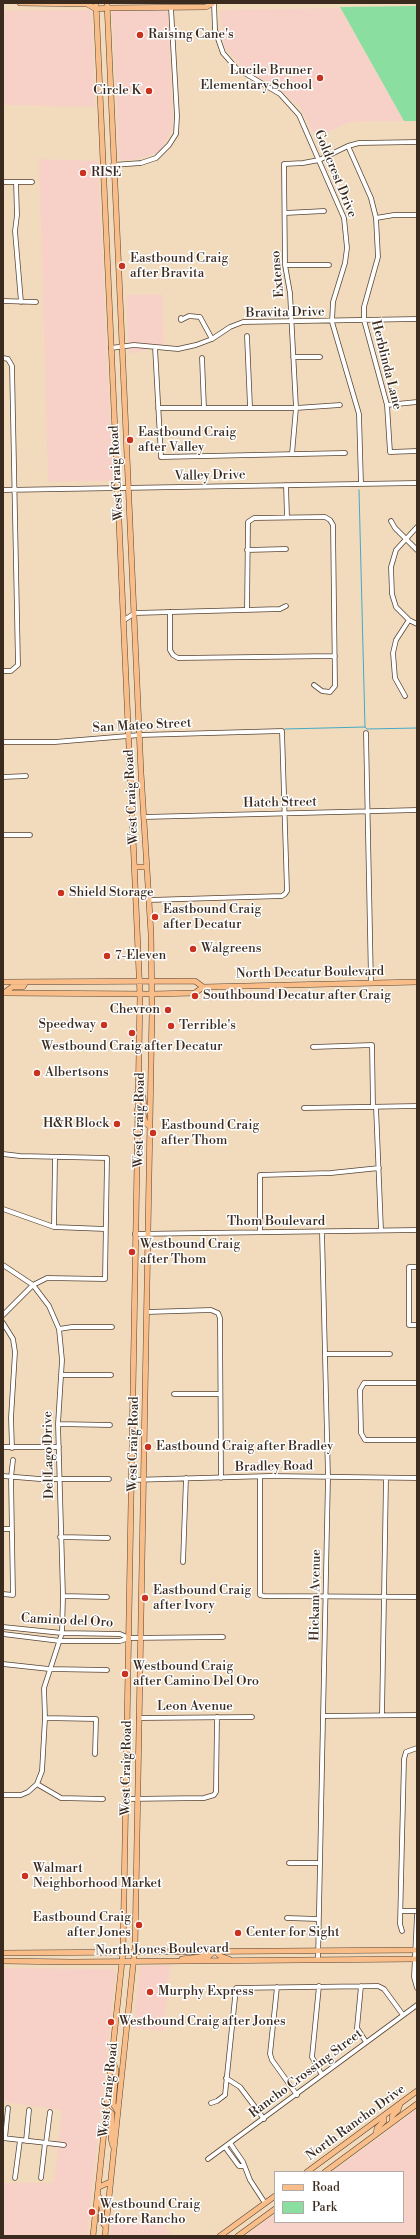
<!DOCTYPE html>
<html>
<head>
<meta charset="utf-8">
<style>
  body { margin:0 }
  #map { position:relative; width:420px; height:2239px; overflow:hidden; background:#f2dbbd; font-family:"Libre Bodoni",serif }
  canvas { display:block }
  .frame { position:absolute; inset:0; border:4px solid #3b2a1e; pointer-events:none }
  .legend { position:absolute; left:274px; top:2171px; width:130px; height:52px; box-sizing:border-box; background:#fff; border:1px solid #b1aaa5; margin:0; padding:5px 7px; list-style:none; font-size:12px; color:#3b2a1e }
  .legend li { display:flex; align-items:center; gap:8px; height:20px }
  .legend b { width:20px; border:1px solid #b1aaa5 }
</style>
</head>
<body>
<div id="map">
<canvas width="420" height="2239"></canvas>
<div class="frame"></div>
<ul class="legend">
<li><b style="height:5px;background:#f8bd88"></b>Road</li>
<li><b style="height:11px;background:#8ade9f"></b>Park</li>
</ul>
</div>
<script>
const g = document.querySelector('canvas').getContext('2d');
g.lineJoin = 'round';
function paint(path, color) {
  g.fillStyle = color;
  g.fill(path, 'evenodd');
}
function poly(rows) {
  const path = new Path2D();
  for (const r of rows) {
    path.moveTo(r[0], r[1]);
    for (let i = 2; i < r.length; i += 2) path.lineTo(r[i], r[i + 1]);
  }
  return path;
}
function strokePath(path, color, width, dash) {
  g.strokeStyle = color;
  g.lineWidth = width;
  g.lineCap = dash ? 'butt' : 'round';
  g.setLineDash(dash || []);
  g.stroke(path);
}
function drawText(font, color, halo, rows, align = 'center') {
  g.font = font + ' "Libre Bodoni",serif';
  g.lineWidth = 3;
  g.setLineDash([]);
  g.textBaseline = 'middle';
  g.strokeStyle = halo;
  g.fillStyle = color;
  for (const [text, x, y, turn = 0] of rows) {
    g.save();
    g.translate(x, y);
    g.rotate((+turn || 0) * Math.PI / 180);
    g.textAlign = isNaN(turn) ? turn : align;
    if (halo) g.strokeText(text, 0, 0);
    g.fillText(text, 0, 0);
    g.restore();
  }
}
const built = poly([
  [340,8,404,121,350,122,316,137,299,106,278,88,243,68,224,46,220,10],
  [92,10,95,107,3,105,3,11],
  [112,11,168,11,173,127,164,145,158,152,146,157,134,160,119,160],
  [39,159,98,161,113,481,48,482],
  [162,294,164,346,129,354,126,295],
  [170,1965,164,2031,133,2028,140,1966],
  [3,1968,113,1969,116,1972,87,2236,3,2236,3,2183,54,2183,62,2110,3,2102],
  [417,2109,417,2229,408,2236,246,2236,275,2214,275,2222,403,2222,403,2172,332,2172],
  [112,2220,162,2222,172,2236,110,2236]
]);
const green = poly([
  [417,6,417,121,404,121,340,7]
]);
const stream = poly([
  [359,490,365,727],
  [285,729,365,727,367,729,417,728]
]);
const minor = poly([
  [214,3,215,30,223,53,236,68,280,94,299,115,344,218,347,248,345,263,333,302,332,322,359,414,361,484],
  [348,146,371,198,376,218,378,257,364,307,364,320,387,405,390,452,417,451],
  [113,165,141,163,156,158,169,145,176,134,177,116,171,8],
  [3,182,32,182],
  [16,182,17,215,15,231,21,302],
  [285,213,324,211],
  [376,218,394,215,417,215],
  [285,265,329,265],
  [3,301,36,302],
  [181,318,181,320,189,316,200,317,212,339],
  [247,336,250,407],
  [155,347,161,457,345,453],
  [111,348,134,345,178,349,196,345,212,339,230,327,243,322,417,319],
  [293,357,320,357],
  [3,358,8,359,12,366,18,665,11,671,3,671],
  [202,358,204,408],
  [387,405,417,402],
  [158,408,296,408,340,405],
  [292,454,296,408,290,293,285,265,284,164,303,163,319,160,348,146,359,143,417,142],
  [286,485,287,517],
  [3,490,417,483],
  [391,521,395,528,417,550],
  [417,527,396,550,391,567,392,594,396,607,409,620,417,624],
  [247,550,286,549],
  [247,610,248,522,254,518,325,517,330,520,333,525,335,686,330,692,322,691,314,685],
  [170,612,170,650,173,655,178,658,335,656],
  [124,620,135,613,280,609,286,606],
  [405,696,395,678,393,653,396,640,409,620],
  [366,733,371,983],
  [3,742,55,742,140,735,282,731,287,891,285,894,282,896,149,900],
  [3,777,26,776],
  [144,817,417,810],
  [3,835,30,835],
  [313,1047,372,1045,373,1107],
  [376,1107,381,1230],
  [304,1108,417,1106],
  [3,1154,20,1156,107,1158,105,1279,47,1278,33,1285,3,1315],
  [3,1209,54,1227,105,1229],
  [54,1227,55,1158],
  [260,1232,260,1175,331,1173,379,1168],
  [135,1234,417,1230],
  [3,1265,33,1285,49,1306,59,1329,62,1360,58,1424,63,1596,62,1633,44,1688,45,1718,42,1771,37,1784,28,1792,21,1795,3,1795],
  [417,1267,409,1267,409,1325,417,1325],
  [147,1312,211,1310,218,1313,220,1318,221,1478],
  [3,1323,13,1339,15,1352,11,1418,12,1448],
  [59,1329,72,1327,112,1327],
  [326,1354,390,1354],
  [61,1375,111,1375],
  [417,1383,364,1383,360,1390,361,1433,365,1440,417,1440],
  [174,1394,220,1394],
  [58,1424,110,1425],
  [3,1447,59,1447],
  [3,1476,40,1479,109,1479],
  [260,1477,260,1595,264,1596,417,1597],
  [131,1480,270,1476,417,1478],
  [3,1529,11,1529],
  [60,1537,108,1538],
  [183,1562,186,1478],
  [3,1594,13,1595,11,1477,13,1460],
  [63,1596,107,1597],
  [3,1627,62,1633,120,1634,129,1638,223,1637],
  [3,1634,60,1641,120,1641,129,1638],
  [3,1664,49,1669,107,1670],
  [382,1715,386,1478],
  [325,1716,417,1715],
  [45,1718,96,1719,95,1754],
  [139,1718,252,1717],
  [37,1784,61,1798,103,1799],
  [126,1799,204,1798,214,1795,216,1792,217,1717],
  [289,1863,320,1863],
  [401,1911,417,1911],
  [417,1915,414,1977,417,1988],
  [287,1918,318,1919],
  [402,1931,400,1924,404,1759,406,1752,417,1748],
  [318,1959,328,1477,322,1232],
  [319,1986,312,2057,322,2075],
  [361,1986,357,2028,366,2042],
  [277,1987,270,2054,272,2060,297,2095],
  [226,2078,240,2087,264,2119],
  [211,2103,217,2101,225,2095,236,1988,378,1986,384,1989,403,2015],
  [3,2138,64,2145],
  [5,2138,8,2108],
  [26,2141,29,2110],
  [46,2143,50,2112],
  [230,2143,243,2162,250,2180,265,2203],
  [225,2147,239,2166,243,2166],
  [208,2159,417,2005],
  [15,2178,20,2140],
  [41,2178,45,2143]
]);
const major = poly([
  [20,3,89,4],
  [87,4,96,9,107,8,206,7,213,3],
  [135,867,147,867],
  [3,982,195,981,203,987,417,982],
  [3,993,152,994,195,993,203,987],
  [4,993,12,987,23,987,26,982],
  [137,1094,143,1097,144,1106,150,1112],
  [137,1110,143,1113,145,1122,150,1127],
  [215,1951,220,1956,229,1959],
  [3,1953,417,1950],
  [182,1959,209,1956,215,1951],
  [3,1961,72,1962,417,1959],
  [113,2062,116,2070,113,2104,118,2112],
  [107,2109,112,2114,111,2139,113,2146],
  [392,2122,392,2116,398,2110,400,2104],
  [376,2134,377,2128,384,2121,384,2116],
  [307,2172,417,2091],
  [325,2172,417,2104],
  [99,2187,110,2182],
  [99,2197,102,2208,101,2221,106,2227],
  [93,2236,123,1952,140,995,96,3],
  [105,2236,135,1947,152,1011,151,934,141,773,107,3],
  [220,2236,275,2196],
  [238,2236,275,2209]
]);
const markers = [
  [140,35,4,"#c8321e"],
  [320,78,4,"#c8321e"],
  [149,91,4,"#c8321e"],
  [83,173,4,"#c8321e"],
  [122,266,4,"#c8321e"],
  [130,440,4,"#c8321e"],
  [61,893,4,"#c8321e"],
  [155,917,4,"#c8321e"],
  [193,949,4,"#c8321e"],
  [107,956,4,"#c8321e"],
  [195,996,4,"#c8321e"],
  [168,1010,4,"#c8321e"],
  [104,1025,4,"#c8321e"],
  [171,1026,4,"#c8321e"],
  [132,1033,4,"#c8321e"],
  [37,1073,4,"#c8321e"],
  [117,1124,4,"#c8321e"],
  [153,1133,4,"#c8321e"],
  [132,1252,4,"#c8321e"],
  [148,1447,4,"#c8321e"],
  [145,1598,4,"#c8321e"],
  [125,1674,4,"#c8321e"],
  [25,1876,4,"#c8321e"],
  [139,1925,4,"#c8321e"],
  [238,1933,4,"#c8321e"],
  [150,1992,4,"#c8321e"],
  [111,2022,4,"#c8321e"],
  [92,2212,4,"#c8321e"]
];
const poiNames = [
  ["Raising Cane's",148,35],
  ["Lucile Bruner",312,71,"right"],
  ["Elementary School",312,86,"right"],
  ["Circle K",141,91,"right"],
  ["RISE",91,173],
  ["Eastbound Craig",130,259],
  ["after Bravita",130,274],
  ["Eastbound Craig",138,433],
  ["after Valley",138,448],
  ["Shield Storage",69,893],
  ["Eastbound Craig",163,910],
  ["after Decatur",163,925],
  ["Walgreens",201,949],
  ["7-Eleven",115,956],
  ["Southbound Decatur after Craig",203,996],
  ["Chevron",160,1010,"right"],
  ["Speedway",96,1025,"right"],
  ["Terrible's",179,1026],
  ["Westbound Craig after Decatur",132,1047,"center"],
  ["Albertsons",45,1073],
  ["H&R Block",109,1124,"right"],
  ["Eastbound Craig",161,1126],
  ["after Thom",161,1141],
  ["Westbound Craig",140,1245],
  ["after Thom",140,1260],
  ["Eastbound Craig after Bradley",156,1447],
  ["Eastbound Craig",153,1591],
  ["after Ivory",153,1606],
  ["Westbound Craig",133,1667],
  ["after Camino Del Oro",133,1682],
  ["Walmart",33,1869],
  ["Neighborhood Market",33,1884],
  ["Eastbound Craig",131,1918,"right"],
  ["after Jones",131,1933,"right"],
  ["Center for Sight",246,1933],
  ["Murphy Express",158,1992],
  ["Westbound Craig after Jones",119,2022],
  ["Westbound Craig",100,2205],
  ["before Rancho",100,2220]
];
const streetNames = [
  ["Goldcrest Drive",335,174,68],
  ["Extenso",278,274,-95],
  ["Bravita Drive",285,313,-1],
  ["Herblinda Lane",386,365,76],
  ["West Craig Road",117,473,-93],
  ["Valley Drive",210,476,-1],
  ["San Mateo Street",142,726,-3],
  ["West Craig Road",132,797,-93],
  ["Hatch Street",280,803,-1],
  ["North Decatur Boulevard",310,973,-1],
  ["West Craig Road",140,1120,-89],
  ["Thom Boulevard",276,1222],
  ["West Craig Road",134,1444,-89],
  ["Del Lago Drive",49,1455,-91],
  ["Bradley Road",274,1467,-1],
  ["Hickam Avenue",316,1595,-89],
  ["Camino del Oro",67,1621,3],
  ["Leon Avenue",195,1707],
  ["West Craig Road",127,1768,-89],
  ["North Jones Boulevard",162,1950,-1],
  ["Rancho Crossing Street",306,2074,-37],
  ["West Craig Road",109,2090,-84],
  ["North Rancho Drive",356,2123,-36]
];
paint(built, '#f7d1c7');
paint(green, '#8ade9f');
strokePath(stream, '#44a9c4', 1);
strokePath(minor, '#564536', 5.5);
strokePath(major, '#564536', 6);
strokePath(minor, '#fff', 4);
strokePath(major, '#f8bd88', 5);
for (const [x, y, r, color] of markers) {
  const dot = new Path2D();
  dot.arc(x, y, r, 0, 2 * Math.PI);
  g.fillStyle = color;
  g.fill(dot);
  strokePath(dot, '#fff', 1.5);
}
drawText('13px', '#3b2a1e', '#fff', poiNames, 'left');
drawText('13px', '#3b2a1e', '#fff', streetNames);
</script>
</body>
</html>
